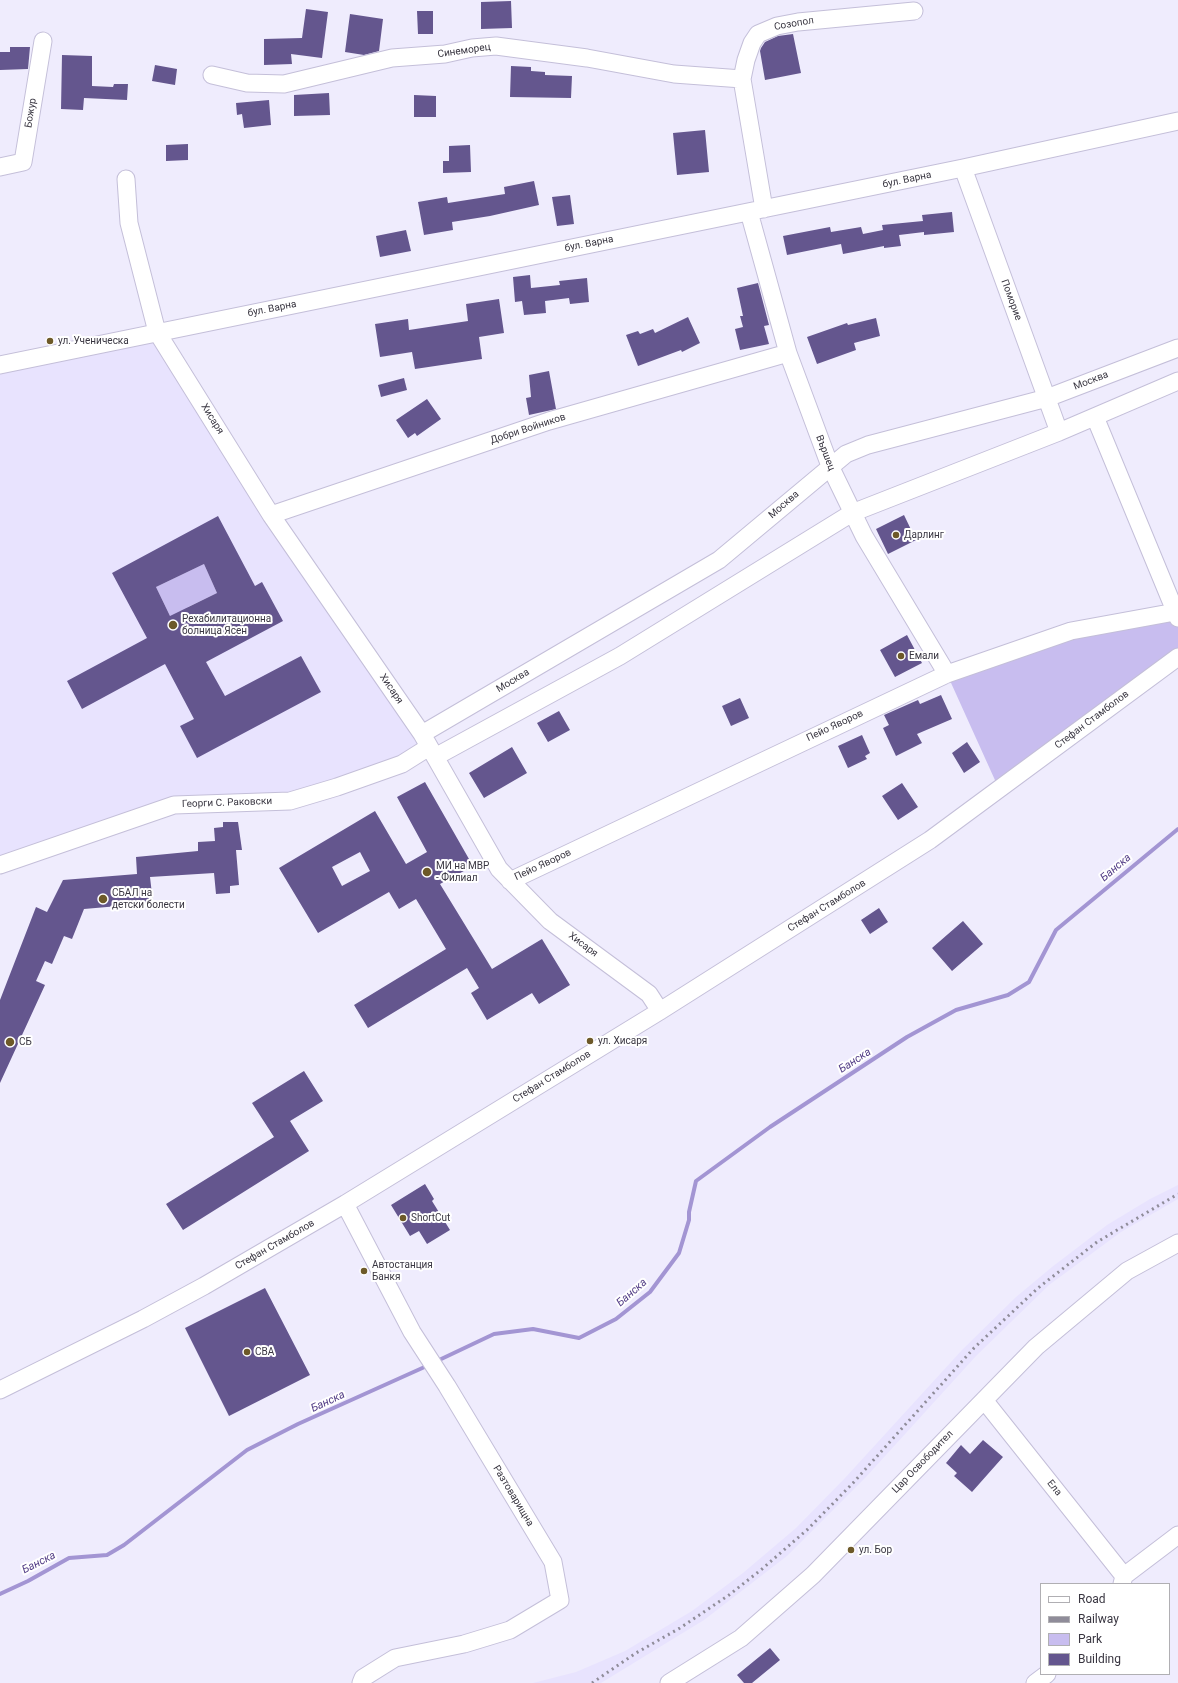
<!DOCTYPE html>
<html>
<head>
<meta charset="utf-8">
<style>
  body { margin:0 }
  #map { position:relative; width:1178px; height:1683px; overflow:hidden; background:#efecfd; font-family:Roboto,sans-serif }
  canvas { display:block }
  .legend { position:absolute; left:1040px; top:1583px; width:130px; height:92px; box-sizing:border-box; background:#fff; border:1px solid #b0afb3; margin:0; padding:5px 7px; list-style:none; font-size:12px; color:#393641 }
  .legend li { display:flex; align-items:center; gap:8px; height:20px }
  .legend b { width:20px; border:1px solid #b0afb3 }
</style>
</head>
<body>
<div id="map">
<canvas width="1178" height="1683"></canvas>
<ul class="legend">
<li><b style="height:5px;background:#fff"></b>Road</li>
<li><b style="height:5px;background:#8f8c99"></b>Railway</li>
<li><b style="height:11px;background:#c8bdef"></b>Park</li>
<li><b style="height:11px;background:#64568e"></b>Building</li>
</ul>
</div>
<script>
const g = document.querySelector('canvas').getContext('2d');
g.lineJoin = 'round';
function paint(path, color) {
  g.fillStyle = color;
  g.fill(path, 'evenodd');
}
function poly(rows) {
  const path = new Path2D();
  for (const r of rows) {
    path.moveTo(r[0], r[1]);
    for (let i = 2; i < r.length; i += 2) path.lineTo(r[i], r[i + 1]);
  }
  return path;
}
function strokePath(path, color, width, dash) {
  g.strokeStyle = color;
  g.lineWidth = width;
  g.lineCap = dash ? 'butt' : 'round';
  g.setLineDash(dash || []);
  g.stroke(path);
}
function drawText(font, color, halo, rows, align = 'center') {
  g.font = font + ' Roboto,sans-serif';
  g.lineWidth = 4;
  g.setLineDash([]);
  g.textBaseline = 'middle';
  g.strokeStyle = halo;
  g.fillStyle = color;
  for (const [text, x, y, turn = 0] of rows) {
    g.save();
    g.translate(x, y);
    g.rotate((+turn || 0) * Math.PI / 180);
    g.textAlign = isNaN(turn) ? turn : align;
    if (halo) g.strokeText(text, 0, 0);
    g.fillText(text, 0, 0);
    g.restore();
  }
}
const built = poly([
  [157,332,429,747,290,801,174,805,0,865,0,365],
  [1178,1185,1178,1199,1121,1232,1049,1285,976,1356,866,1477,787,1556,704,1620,601,1683,533,1683,576,1672,625,1651,692,1611,743,1573,796,1528,845,1478,962,1350,1016,1297,1052,1267,1107,1225,1150,1199]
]);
const green = poly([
  [204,564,217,593,188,607,175,626,156,587],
  [1178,618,1178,657,999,789,947,674,1071,631]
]);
const stream = poly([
  [437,1361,494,1334,533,1329,579,1338,616,1319,650,1292,679,1253,689,1220,689,1212,696,1181,770,1127,907,1037,956,1010,1008,995,1029,982,1056,930,1178,829],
  [0,1594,28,1581,69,1558,107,1555,124,1545,247,1450,298,1424,429,1365]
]);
const building = poly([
  [511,1,512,28,481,29,481,2],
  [306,9,328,12,322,58,291,54,292,64,264,65,264,39,302,38],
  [417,11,433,11,433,34,418,34],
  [350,14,383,19,379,51,364,55,345,52],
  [793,34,801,73,765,80,760,51,761,48,765,42,778,36],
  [10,47,30,47,28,69,0,70,0,52,10,52],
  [62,55,92,56,92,86,113,87,114,84,128,84,127,100,84,98,83,110,61,109],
  [155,65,177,69,175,85,152,81],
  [511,66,531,67,531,71,545,72,545,75,572,76,571,98,510,97],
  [329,93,330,115,294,116,294,95],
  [414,95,436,96,436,117,414,117],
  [269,100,271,125,244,128,242,114,237,115,236,103],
  [705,130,709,172,677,175,673,133],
  [188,144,188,160,166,161,166,145],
  [470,145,471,172,443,173,443,161,449,161,449,146],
  [534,181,539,205,490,216,452,222,453,230,424,235,418,202,447,197,448,203,505,194,504,187],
  [570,195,574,224,557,226,552,197],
  [952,212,954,232,924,235,924,232,899,235,901,246,884,248,884,246,843,254,841,244,787,255,783,236,830,227,831,232,861,227,863,234,883,230,882,225,923,221,922,215],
  [406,230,411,251,380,257,376,236],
  [530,275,531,288,560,285,559,281,587,278,589,302,570,304,569,298,545,301,546,313,524,315,522,301,515,302,513,277],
  [758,283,769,325,764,326,769,344,740,350,735,329,743,327,740,316,743,316,737,288],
  [499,299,504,333,479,337,482,359,415,369,412,352,380,357,375,324,408,319,409,330,468,321,466,304],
  [688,317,700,343,682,352,681,350,638,366,626,335,638,331,640,334,653,329,655,333],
  [876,318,880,336,854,343,856,350,817,364,807,337,847,323,848,325],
  [549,371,556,409,529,415,526,398,531,397,529,375],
  [404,378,407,390,381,397,378,385],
  [427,399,441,419,417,436,415,433,408,438,396,420],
  [904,515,916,540,888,554,876,529],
  [218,516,255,586,262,582,283,621,206,662,225,696,301,656,321,692,197,758,180,726,194,719,165,664,82,709,67,681,147,638,112,573],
  [204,564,217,593,170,616,156,587],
  [907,635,922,663,895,677,880,650],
  [941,695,952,719,917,734,922,743,896,756,883,728,889,725,884,715,918,700,920,704],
  [740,698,749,718,731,726,722,706],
  [559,711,570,730,548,742,537,723],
  [862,735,870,753,865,756,867,759,848,768,838,746],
  [967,742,980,762,964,773,952,753],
  [512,747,527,773,484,798,469,773],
  [425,782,473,866,440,884,492,969,542,939,570,985,539,1004,532,993,487,1020,471,993,479,988,467,968,368,1028,354,1005,446,949,416,899,399,909,389,892,318,933,279,868,375,811,406,864,427,852,397,797],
  [360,852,370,871,342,886,332,867],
  [902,783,918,807,898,820,882,796],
  [223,822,238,822,242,850,236,850,239,885,230,886,230,893,216,894,214,873,150,877,153,903,84,909,72,939,64,936,52,964,45,961,36,981,45,985,0,1083,0,1000,36,907,47,912,63,880,137,874,136,857,198,851,198,842,215,841,214,828,223,827],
  [879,908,888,922,870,934,861,920],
  [963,921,983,944,952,971,932,948],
  [304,1071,323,1101,290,1121,309,1151,183,1230,166,1204,274,1137,252,1103],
  [425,1184,434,1199,432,1201,450,1230,427,1244,419,1231,410,1236,391,1205],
  [265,1288,310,1375,229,1416,185,1328],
  [983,1440,1003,1457,972,1492,954,1476,957,1473,946,1463,961,1445,970,1454],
  [770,1648,780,1660,752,1683,744,1683,737,1675]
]);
const minor = poly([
  [212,75,247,83,284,84,392,58,445,54,472,48,496,46,587,58,674,74,742,79],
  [0,167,23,162,43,41],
  [963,168,1059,432],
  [126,179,129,223,157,332,271,515,422,734,499,869,550,921,649,994,660,1011],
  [764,209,742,79,746,60,752,43,758,34,777,26,798,22,914,11],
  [749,212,788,353,830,466,864,536,947,674],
  [0,365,963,168,1178,121],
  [1095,417,1178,618],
  [271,515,549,421,788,353],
  [422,734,719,560,846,454,868,445,1047,398,1178,348],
  [435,757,620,656,852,513,1059,432,1178,381],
  [0,865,174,805,290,801,337,787,402,764,429,747],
  [510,881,947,674,1071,631,1175,612],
  [345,1204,412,1332,447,1386,553,1562,560,1600,510,1630,464,1644,395,1658,363,1678,361,1683],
  [0,1390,143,1319,204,1286,345,1204,660,1011,930,840,1178,657],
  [984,1400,1124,1576],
  [1122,1584,1124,1576,1178,1535],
  [669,1683,741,1638,813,1575,1036,1347,1127,1271,1178,1243],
  [1035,1683,1047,1674]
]);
const rail = poly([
  [592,1683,636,1653,680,1628,729,1595,762,1569,808,1529,853,1483,974,1348,1038,1288,1097,1242,1178,1194]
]);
const markers = [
  [50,341,4,"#6d5928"],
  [896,535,4,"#6d5928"],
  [173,625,5,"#6d5928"],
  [901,656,4,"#6d5928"],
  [427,872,5,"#6d5928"],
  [103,899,5,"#6d5928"],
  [590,1041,4,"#6d5928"],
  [10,1042,5,"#6d5928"],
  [403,1218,4,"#6d5928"],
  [364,1271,4,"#6d5928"],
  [247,1352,4,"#6d5928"],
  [851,1550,4,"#6d5928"]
];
const streetNames = [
  ["Созопол",794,24,-10],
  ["Синеморец",464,51,-8],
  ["Божур",31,113,-81],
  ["бул. Варна",907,180,-12],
  ["бул. Варна",589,244,-11],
  ["Поморие",1011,300,70],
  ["бул. Варна",272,309,-11],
  ["Москва",1091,381,-21],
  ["Хисаря",212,419,58],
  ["Добри Войников",528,429,-18],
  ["Вършец",825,453,69],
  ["Москва",784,505,-41],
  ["Москва",513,681,-31],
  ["Хисаря",391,689,56],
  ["Стефан Стамболов",1092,720,-37],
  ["Пейо Яворов",835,726,-25],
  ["Георги С. Раковски",227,803,-2],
  ["Пейо Яворов",543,865,-25],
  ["Стефан Стамболов",827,906,-32],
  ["Хисаря",583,945,37],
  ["Стефан Стамболов",552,1077,-32],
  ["Стефан Стамболов",275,1245,-30],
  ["Цар Освободител",923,1462,-46],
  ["Ела",1054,1488,51],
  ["Разтоварищна",513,1496,59]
];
const poiNames = [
  ["ул. Ученическа",58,341],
  ["Дарлинг",904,535],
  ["Рехабилитационна",182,619],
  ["болница Ясен",182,631],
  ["Емали",909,656],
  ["МИ на МВР",436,866],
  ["- Филиал",436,878],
  ["СБАЛ на",112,893],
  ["детски болести",112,905],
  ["ул. Хисаря",598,1041],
  ["СБ",19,1042],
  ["ShortCut",411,1218],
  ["Автостанция",372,1265],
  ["Банкя",372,1277],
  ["CBA",255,1352],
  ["ул. Бор",859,1550]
];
const waterNames = [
  ["Банска",1116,868,-40],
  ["Банска",855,1061,-33],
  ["Банска",632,1293,-41],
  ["Банска",328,1402,-25],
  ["Банска",39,1563,-27]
];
paint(built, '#e8e3fe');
paint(green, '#c8bdef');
strokePath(stream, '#a395d3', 4);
paint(building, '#64568e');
strokePath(minor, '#c4bfd9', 19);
strokePath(minor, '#fff', 17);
strokePath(rail, '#8f8c99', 3, [2, 4]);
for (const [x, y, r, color] of markers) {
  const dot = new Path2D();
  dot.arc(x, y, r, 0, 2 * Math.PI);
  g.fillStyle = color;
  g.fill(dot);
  strokePath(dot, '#fff', 1.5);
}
drawText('10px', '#393641', '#fff', streetNames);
drawText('10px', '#393641', '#fff', poiNames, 'left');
drawText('italic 11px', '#503a84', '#fff', waterNames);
</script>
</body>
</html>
